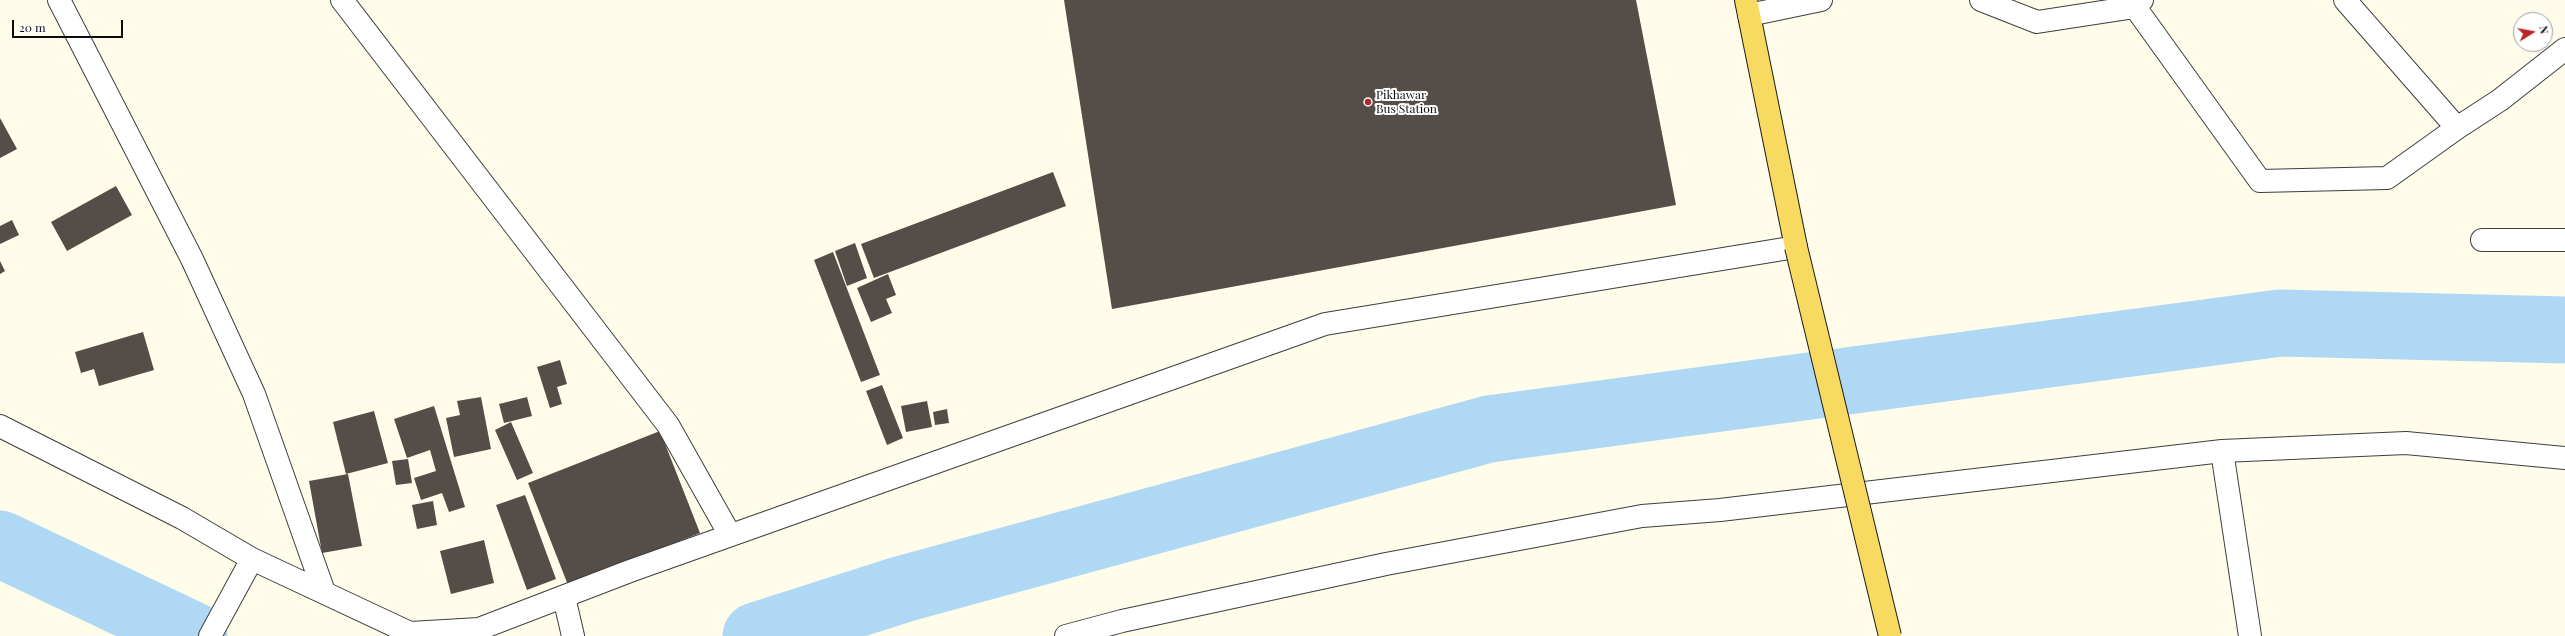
<!DOCTYPE html>
<html>
<head>
<meta charset="utf-8">
<style>
  body { margin:0 }
  #map { position:relative; width:2565px; height:636px; overflow:hidden; background:#fffce9; font-family:"Playfair Display",serif }
  canvas { display:block }
  .north { position:absolute; left:2513px; top:12px; width:40px; height:40px; box-sizing:border-box; background:#fff; border:1px solid #9d9d9d; border-radius:50%; rotate:79deg; font-size:11px; font-weight:700; line-height:16px; text-align:center; color:#0b0b0b }
  .north::after { content:''; display:block; margin:auto; width:14px; height:18px; background:#ba2525; clip-path:polygon(50% 0,100% 100%,50% 72%,0 100%) }
  .scale { position:absolute; left:12px; top:20px; width:111px; height:18px; box-sizing:border-box; border:2px solid #0b0b0b; border-top:0; padding-left:5px; font-size:12px; line-height:14px; white-space:nowrap; color:#0b0b0b; -webkit-text-stroke:3px #fff; paint-order:stroke }
</style>
</head>
<body>
<div id="map">
<canvas width="2565" height="636"></canvas>
<div class="north">N</div>
<div class="scale">20 m</div>
</div>
<script>
const g = document.querySelector('canvas').getContext('2d');
g.lineJoin = 'round';
function poly(rows) {
  const path = new Path2D();
  for (const r of rows) {
    path.moveTo(r[0], r[1]);
    for (let i = 2; i < r.length; i += 2) path.lineTo(r[i], r[i + 1]);
  }
  return path;
}
function strokePath(path, color, width, dash) {
  g.strokeStyle = color;
  g.lineWidth = width;
  g.lineCap = dash ? 'butt' : 'round';
  g.setLineDash(dash || []);
  g.stroke(path);
}
function paint(path, color) {
  g.fillStyle = color;
  g.fill(path, 'evenodd');
}
function drawText(font, color, halo, rows, align = 'center') {
  g.font = font + ' "Playfair Display",serif';
  g.lineWidth = 4;
  g.setLineDash([]);
  g.textBaseline = 'middle';
  g.strokeStyle = halo;
  g.fillStyle = color;
  for (const [text, x, y, turn = 0] of rows) {
    g.save();
    g.translate(x, y);
    g.rotate((+turn || 0) * Math.PI / 180);
    g.textAlign = isNaN(turn) ? turn : align;
    if (halo) g.strokeText(text, 0, 0);
    g.fillText(text, 0, 0);
    g.restore();
  }
}
const river = poly([
  [0,544,194,636],
  [756,636,903,589,1489,429,2280,323,2565,330]
]);
const building = poly([
  [1064,0,1636,0,1676,205,1112,309],
  [0,118,17,149,0,158],
  [1053,172,1066,206,874,278,861,244],
  [116,186,132,215,67,251,51,222],
  [12,220,19,235,0,244,0,226],
  [855,243,867,278,847,286,835,251],
  [833,252,880,375,861,382,814,260],
  [0,261,5,271,0,274],
  [888,274,896,295,886,299,892,313,871,322,857,288],
  [143,332,154,370,99,386,94,369,81,373,75,352],
  [560,360,567,384,557,387,562,404,550,408,537,367],
  [882,385,903,438,887,445,866,391],
  [481,397,491,449,454,457,446,418,460,415,457,401],
  [527,397,532,416,504,423,499,404],
  [927,401,932,427,906,432,901,406],
  [434,406,465,507,449,512,442,493,421,500,414,478,436,471,430,450,407,458,394,419],
  [947,409,949,423,935,425,933,412],
  [374,411,388,463,346,474,333,422],
  [511,422,533,473,517,480,495,430],
  [660,431,700,533,568,585,528,483],
  [408,459,412,483,396,485,392,461],
  [348,474,362,546,322,553,309,481],
  [525,495,556,579,527,590,496,505],
  [433,501,437,525,417,529,412,505],
  [484,540,494,583,451,594,440,551]
]);
const minor = poly([
  [59,0,192,259,254,394,324,592],
  [342,0,668,425,730,535],
  [1981,0,2037,22,2135,7,2142,0],
  [2345,0,2457,128],
  [2135,7,2260,181,2387,178,2457,128,2500,100,2565,49],
  [1749,15,1821,0],
  [2482,240,2565,240],
  [0,426,182,518,252,559,410,633,479,629,630,571,1325,324,1796,247],
  [2222,451,2250,636],
  [564,597,573,636],
  [210,636,252,559],
  [1066,636,1122,621,1386,564,1642,516,1720,510,2222,451,2406,443,2565,458]
]);
const major = poly([
  [1746,0,1796,247]
]);
const majorBridge = poly([
  [1796,247,1890,636]
]);
const markers = [
  [1368,102,4,"#ba2525"]
];
const poiNames = [
  ["Pikhawar",1376,95],
  ["Bus Station",1376,109]
];
strokePath(river, '#afd8f5', 67);
paint(building, '#544d48');
strokePath(minor, '#3e3e3e', 24);
strokePath(major, '#1c1c1c', 24);
strokePath(minor, '#fff', 22);
strokePath(major, '#f8da61', 22);
strokePath(majorBridge, '#1c1c1c', 24, []);
strokePath(majorBridge, '#f8da61', 22);
for (const [x, y, r, color] of markers) {
  const dot = new Path2D();
  dot.arc(x, y, r, 0, 2 * Math.PI);
  g.fillStyle = color;
  g.fill(dot);
  strokePath(dot, '#fff', 1.5);
}
drawText('12px', '#0b0b0b', '#fff', poiNames, 'left');
</script>
</body>
</html>
